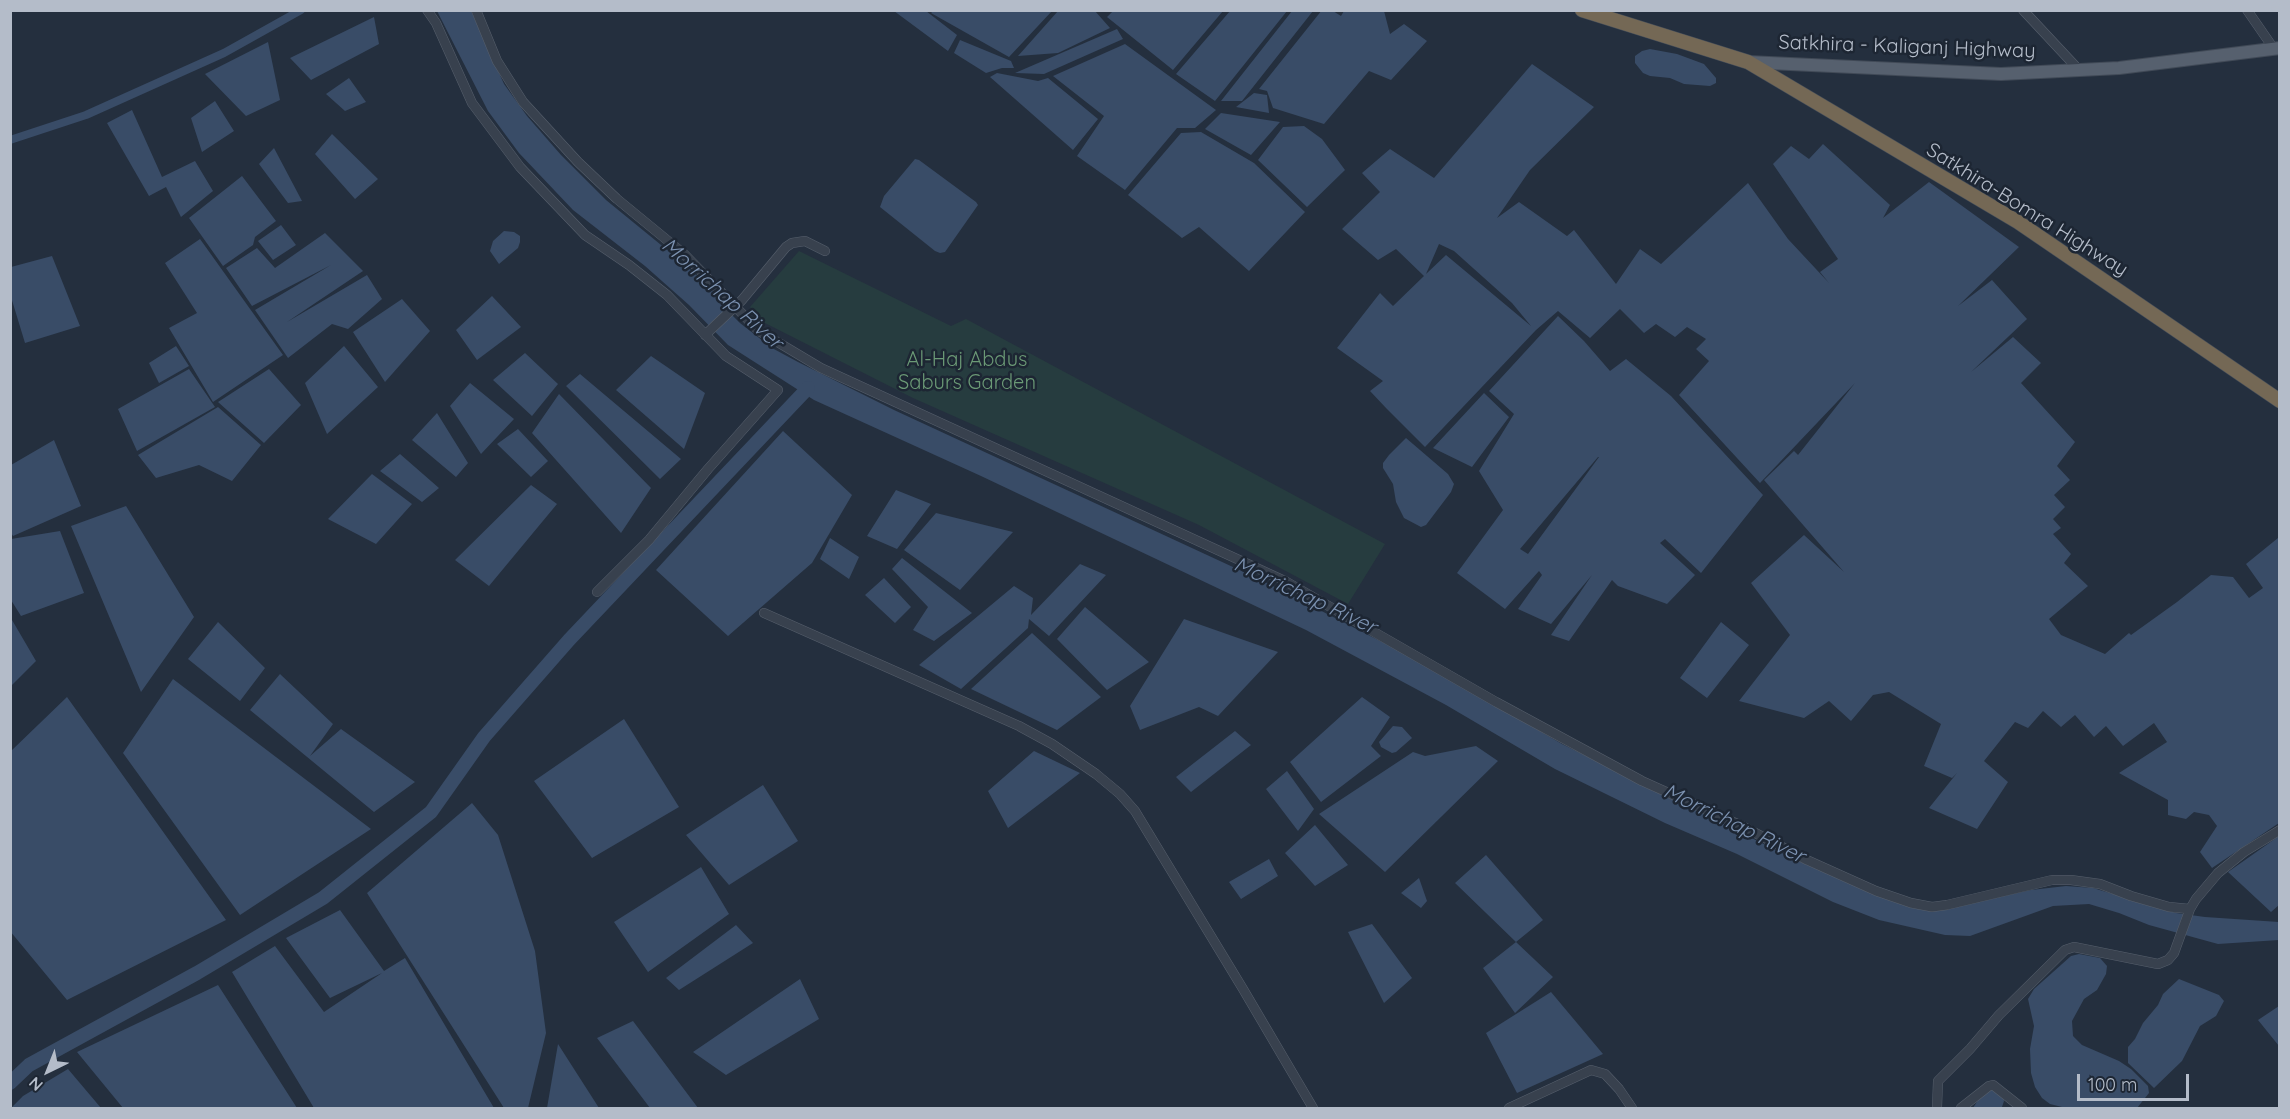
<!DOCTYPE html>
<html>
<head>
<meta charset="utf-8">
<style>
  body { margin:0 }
  #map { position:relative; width:2290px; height:1119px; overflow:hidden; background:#242f3e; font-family:Quicksand,sans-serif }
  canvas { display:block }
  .frame { position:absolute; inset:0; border:12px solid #b4bcc9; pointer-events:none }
  .north { position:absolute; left:18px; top:1041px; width:60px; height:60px; -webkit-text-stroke:4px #1d2633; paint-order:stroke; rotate:223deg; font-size:16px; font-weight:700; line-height:24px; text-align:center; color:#b4bcc9 }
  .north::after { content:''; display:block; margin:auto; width:21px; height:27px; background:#b4bcc9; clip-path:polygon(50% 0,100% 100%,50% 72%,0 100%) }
  .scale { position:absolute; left:2077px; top:1074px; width:112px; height:27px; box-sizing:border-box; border:3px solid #b4bcc9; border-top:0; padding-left:8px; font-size:18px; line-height:21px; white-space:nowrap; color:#b4bcc9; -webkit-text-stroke:4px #1d2633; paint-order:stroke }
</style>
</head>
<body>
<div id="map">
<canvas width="2290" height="1119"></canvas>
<div class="frame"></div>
<div class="north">N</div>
<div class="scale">100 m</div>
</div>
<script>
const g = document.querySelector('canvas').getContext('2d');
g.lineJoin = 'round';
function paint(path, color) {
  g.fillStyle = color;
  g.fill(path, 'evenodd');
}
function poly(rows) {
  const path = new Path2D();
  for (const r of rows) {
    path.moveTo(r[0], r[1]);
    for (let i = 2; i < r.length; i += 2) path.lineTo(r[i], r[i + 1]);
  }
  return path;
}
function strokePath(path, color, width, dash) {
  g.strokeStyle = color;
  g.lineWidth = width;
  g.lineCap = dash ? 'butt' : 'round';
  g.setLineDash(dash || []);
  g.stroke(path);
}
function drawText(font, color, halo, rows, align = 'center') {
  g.font = font + ' Quicksand,sans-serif';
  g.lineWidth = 5;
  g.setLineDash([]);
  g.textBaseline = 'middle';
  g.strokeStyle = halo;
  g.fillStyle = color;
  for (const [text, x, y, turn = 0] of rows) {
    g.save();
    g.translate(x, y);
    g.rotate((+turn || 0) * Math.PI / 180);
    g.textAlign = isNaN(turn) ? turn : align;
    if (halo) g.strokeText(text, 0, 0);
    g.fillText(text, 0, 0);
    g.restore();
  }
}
const green = poly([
  [799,251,951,326,966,319,1385,544,1348,604,1199,525,913,398,765,323,750,307]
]);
const water = poly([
  [934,10,1052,10,1052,11,1009,57,931,13],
  [1322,10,1333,11,1341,16,1344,11,1384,11,1390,34,1404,24,1427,41,1391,80,1369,71,1324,124,1273,108,1267,91,1259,89],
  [437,11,471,11,504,84,527,116,561,155,606,200,677,258,710,287,725,308,740,323,772,348,798,362,894,410,1261,580,1419,661,1562,744,1798,861,1904,904,1936,911,2031,890,2066,886,2093,888,2176,913,2205,917,2279,922,2279,940,2218,944,2149,925,2119,913,2089,904,2053,906,1970,936,1945,935,1879,920,1833,902,1737,854,1665,823,1555,769,1446,705,1306,630,981,476,814,400,728,345,689,305,645,266,573,210,519,153,488,111],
  [894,11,926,11,957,35,948,51],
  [1058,11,1095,11,1110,28,1058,53,1018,56],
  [1113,11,1113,10,1223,11,1173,70,1107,17],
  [1230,11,1287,11,1215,101,1176,74],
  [1292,11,1313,11,1242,101,1221,101],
  [374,17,379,44,311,80,290,58],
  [1117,29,1123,39,1044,74,1015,73],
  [960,40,1011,61,1014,68,1002,68,986,73,954,53],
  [268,42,280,100,246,116,205,74],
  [1125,44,1216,110,1195,128,1177,128,1125,190,1077,156,1104,116,1053,76],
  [1650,49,1677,54,1704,64,1716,78,1716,83,1710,86,1684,84,1670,78,1650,76,1643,73,1635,63,1635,56,1642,51],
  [1532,64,1594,107,1530,170,1497,218,1519,202,1567,236,1574,230,1616,284,1640,249,1661,264,1748,183,1788,239,1829,283,1820,272,1838,259,1773,164,1791,146,1809,159,1823,144,1890,205,1883,218,1929,182,2019,247,1958,306,1992,280,2027,319,1971,372,2013,337,2041,363,2021,383,2075,442,2057,466,2070,480,2054,495,2065,507,2053,519,2061,528,2053,534,2071,554,2064,563,2088,586,2049,619,2061,635,2105,654,2129,633,2131,635,2177,602,2211,575,2233,577,2249,598,2263,588,2246,564,2278,538,2280,540,2279,823,2212,868,2200,852,2217,826,2209,815,2194,812,2186,819,2168,815,2168,800,2119,773,2167,742,2154,723,2123,746,2106,726,2094,737,2075,715,2061,727,2043,711,2028,728,2015,722,1984,761,2008,782,1977,829,1929,808,1957,773,1952,778,1924,766,1941,724,1889,692,1873,695,1851,721,1829,701,1804,718,1739,701,1790,635,1751,583,1804,535,1844,572,1764,480,1794,451,1798,455,1855,383,1760,483,1679,395,1709,361,1696,349,1706,339,1687,327,1675,337,1656,324,1644,333,1620,309,1590,338,1558,311,1536,330,1425,447,1386,408,1370,391,1383,381,1337,348,1380,293,1393,306,1424,276,1396,249,1378,260,1342,229,1380,192,1362,173,1390,149,1434,178],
  [1439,244,1454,251,1512,303,1531,326,1446,255,1426,274],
  [997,73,1038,81,1048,78,1098,119,1073,150,990,77],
  [349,78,366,102,345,111,326,94],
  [1254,93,1267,95,1269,113,1236,107],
  [215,101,234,131,202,152,191,118],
  [132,110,162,177,195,161,213,191,181,217,166,187,149,196,107,123],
  [1221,113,1280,122,1251,155,1205,129],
  [1304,126,1322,139,1345,170,1307,207,1258,160,1283,127],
  [1201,132,1254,163,1305,212,1249,271,1199,227,1182,238,1128,195,1181,133],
  [332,134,378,179,355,199,315,154],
  [274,148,302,201,288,203,259,164],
  [915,159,919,160,976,202,978,205,945,252,940,253,935,251,880,207,884,196],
  [242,176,276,221,255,237,253,245,223,266,189,218],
  [281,225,296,245,273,260,258,241],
  [504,231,514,232,520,236,520,242,518,248,499,264,490,251,493,241],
  [325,233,363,271,287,322,367,275,382,299,348,329,332,324,288,358,255,310,331,265,252,306,226,268,257,248,275,268],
  [200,239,283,355,213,402,169,328,197,313,165,263],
  [52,256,80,326,25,343,11,297,11,267],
  [492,296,521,327,477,360,456,330],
  [402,299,430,331,385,382,353,332],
  [1558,316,1584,341,1610,371,1626,359,1671,396,1763,495,1701,573,1665,539,1660,543,1695,575,1667,604,1618,586,1612,580,1569,641,1551,635,1592,575,1551,624,1518,609,1542,575,1539,571,1505,609,1457,573,1503,510,1479,471,1514,414,1489,391],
  [1599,457,1528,554,1520,549,1598,457],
  [176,346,189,366,159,383,149,363],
  [344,346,378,387,327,434,305,383],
  [525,353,558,384,532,416,493,380],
  [651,356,705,393,684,449,616,390],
  [189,369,215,407,137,451,118,409],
  [269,369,301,405,264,443,218,402],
  [580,374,681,459,660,479,566,386],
  [470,383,514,419,481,454,450,406],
  [1484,393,1509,417,1472,467,1433,448],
  [559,394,651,488,621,533,532,433],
  [218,407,261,445,232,481,199,465,156,478,138,455],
  [437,413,468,463,456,477,412,440],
  [518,429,548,461,531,477,497,444],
  [783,431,852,495,812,563,728,636,656,570],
  [1406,438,1448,474,1454,484,1451,492,1426,525,1421,527,1404,518,1396,502,1393,484,1383,468,1383,463,1389,455],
  [54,440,81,506,13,536,10,531,11,465],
  [400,454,439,488,422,502,380,471],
  [372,474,412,504,376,544,328,519],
  [531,485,557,504,489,586,455,560],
  [896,490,931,504,897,549,867,536],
  [126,506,194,617,141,692,71,526],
  [936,513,1013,532,960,590,904,550],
  [60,531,84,593,21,616,11,600,11,539],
  [830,538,859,557,849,579,820,559],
  [902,558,972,613,934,641,913,630,928,607,892,569],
  [1080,564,1106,575,1049,636,1029,619,1028,628,961,689,919,665,1014,586,1033,598,1031,615],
  [884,578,911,607,895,623,865,595],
  [1085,607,1149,662,1107,690,1057,639],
  [1184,619,1278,652,1218,716,1199,707,1140,730,1130,706],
  [12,620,36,661,11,686,10,621],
  [218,622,265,668,240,701,188,659],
  [1721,622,1749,645,1707,698,1680,678],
  [1032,633,1101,697,1057,730,971,689],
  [280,674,333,724,310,756,341,729,415,782,374,812,250,710],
  [173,679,371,829,240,915,123,753],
  [67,697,226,920,67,1000,10,931,11,751],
  [1362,697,1390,717,1371,746,1381,756,1321,802,1290,762],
  [624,719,679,807,592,858,534,781],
  [1393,726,1402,727,1412,738,1396,752,1392,753,1381,747,1379,742],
  [1235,731,1251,745,1191,792,1176,777],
  [1476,746,1498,761,1385,872,1319,814,1413,752,1425,756],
  [1034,751,1080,773,1008,828,988,791],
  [1287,771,1314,809,1298,831,1266,789],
  [763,785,798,841,729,885,686,835],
  [472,803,498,835,535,951,546,1033,528,1108,504,1108,367,893],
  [1315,825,1348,865,1315,886,1285,853],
  [2279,836,2279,905,2271,912,2228,872],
  [1486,855,1543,920,1516,942,1553,977,1515,1013,1483,968,1516,942,1455,883],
  [1269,859,1278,876,1241,899,1229,882],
  [701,867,729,914,648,972,614,922],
  [1419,878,1427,901,1421,908,1401,893],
  [340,910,384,971,405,958,494,1108,314,1108,232,972,275,946,324,1012,382,973,330,998,286,938],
  [1372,924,1412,978,1384,1003,1348,932],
  [736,925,753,943,679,990,666,978],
  [2079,954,2100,958,2107,966,2106,974,2097,990,2084,999,2072,1021,2073,1036,2082,1045,2119,1061,2131,1069,2148,1086,2149,1093,2137,1108,2062,1107,2050,1104,2042,1098,2035,1087,2031,1073,2030,1049,2034,1026,2028,999,2034,989,2071,956],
  [800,979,819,1019,726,1075,693,1052],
  [2179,979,2219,995,2224,1001,2216,1016,2200,1026,2182,1061,2154,1088,2128,1063,2128,1047,2135,1039,2143,1023,2158,1005,2163,994],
  [218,985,297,1108,123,1108,77,1052],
  [1551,992,1603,1054,1517,1093,1486,1033],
  [2279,1006,2279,1046,2258,1020],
  [633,1021,698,1108,650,1108,597,1038],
  [558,1044,599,1108,547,1108],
  [68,1069,101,1108,11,1108,23,1096],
  [1991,1089,2003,1096,2004,1101,2002,1107,1973,1108,1978,1100]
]);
const canal = poly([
  [10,140,86,115,224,53,301,10]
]);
const river = poly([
  [10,1083,29,1065,197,973,323,898,431,812,484,737,569,640,808,388]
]);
const minor = poly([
  [427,10,436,23,472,103,520,167,585,235,629,265,667,295,726,356,778,390,708,469,649,540,597,592],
  [476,10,497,61,523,102,578,162,617,199,684,254,759,331,821,368,1285,581,1496,702,1642,781,1740,825,1807,860,1876,891,1911,903,1932,907,1947,905,2052,880,2071,880,2100,884,2131,896,2169,907,2190,909],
  [2023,10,2079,70],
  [2247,10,2274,49],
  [705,335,742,300,786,247,792,243,805,241,825,251],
  [764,613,1019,726,1052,744,1096,774,1120,794,1135,811,1243,989,1313,1108],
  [1509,1108,1591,1070,1605,1074,1619,1089,1632,1108],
  [1937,1108,1938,1081,1970,1049,1999,1015,2065,950,2074,947,2158,964,2168,960,2174,953,2190,909,2196,899,2218,873,2244,852,2280,830],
  [1961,1108,1989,1086,1993,1085,2022,1108]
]);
const major = poly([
  [1748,62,2001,74,2119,68,2280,48]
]);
const highway = poly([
  [1582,10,1748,62,2018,222,2280,401]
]);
const streetNames = [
  ["Satkhira - Kaliganj Highway",1907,47,2],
  ["Satkhira-Bomra Highway",2027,210,32]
];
const parkNames = [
  ["Al-Haj Abdus",967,360],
  ["Saburs Garden",967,383]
];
const waterNames = [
  ["Morrichap River",722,294,42],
  ["Morrichap River",1305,596,25],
  ["Morrichap River",1734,824,26]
];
paint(green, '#263c3f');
paint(water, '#394c67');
strokePath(canal, '#394c67', 8);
strokePath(river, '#394c67', 14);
strokePath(minor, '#565f6c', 10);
strokePath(major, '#414a57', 14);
strokePath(highway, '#434c59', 15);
strokePath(minor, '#38414e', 9);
strokePath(major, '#56606e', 12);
strokePath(highway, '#746855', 14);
drawText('20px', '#b4bcc9', '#1d2633', streetNames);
drawText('20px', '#6b9a76', '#1d2633', parkNames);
drawText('italic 21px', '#7c92b1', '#1d2633', waterNames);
</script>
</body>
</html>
